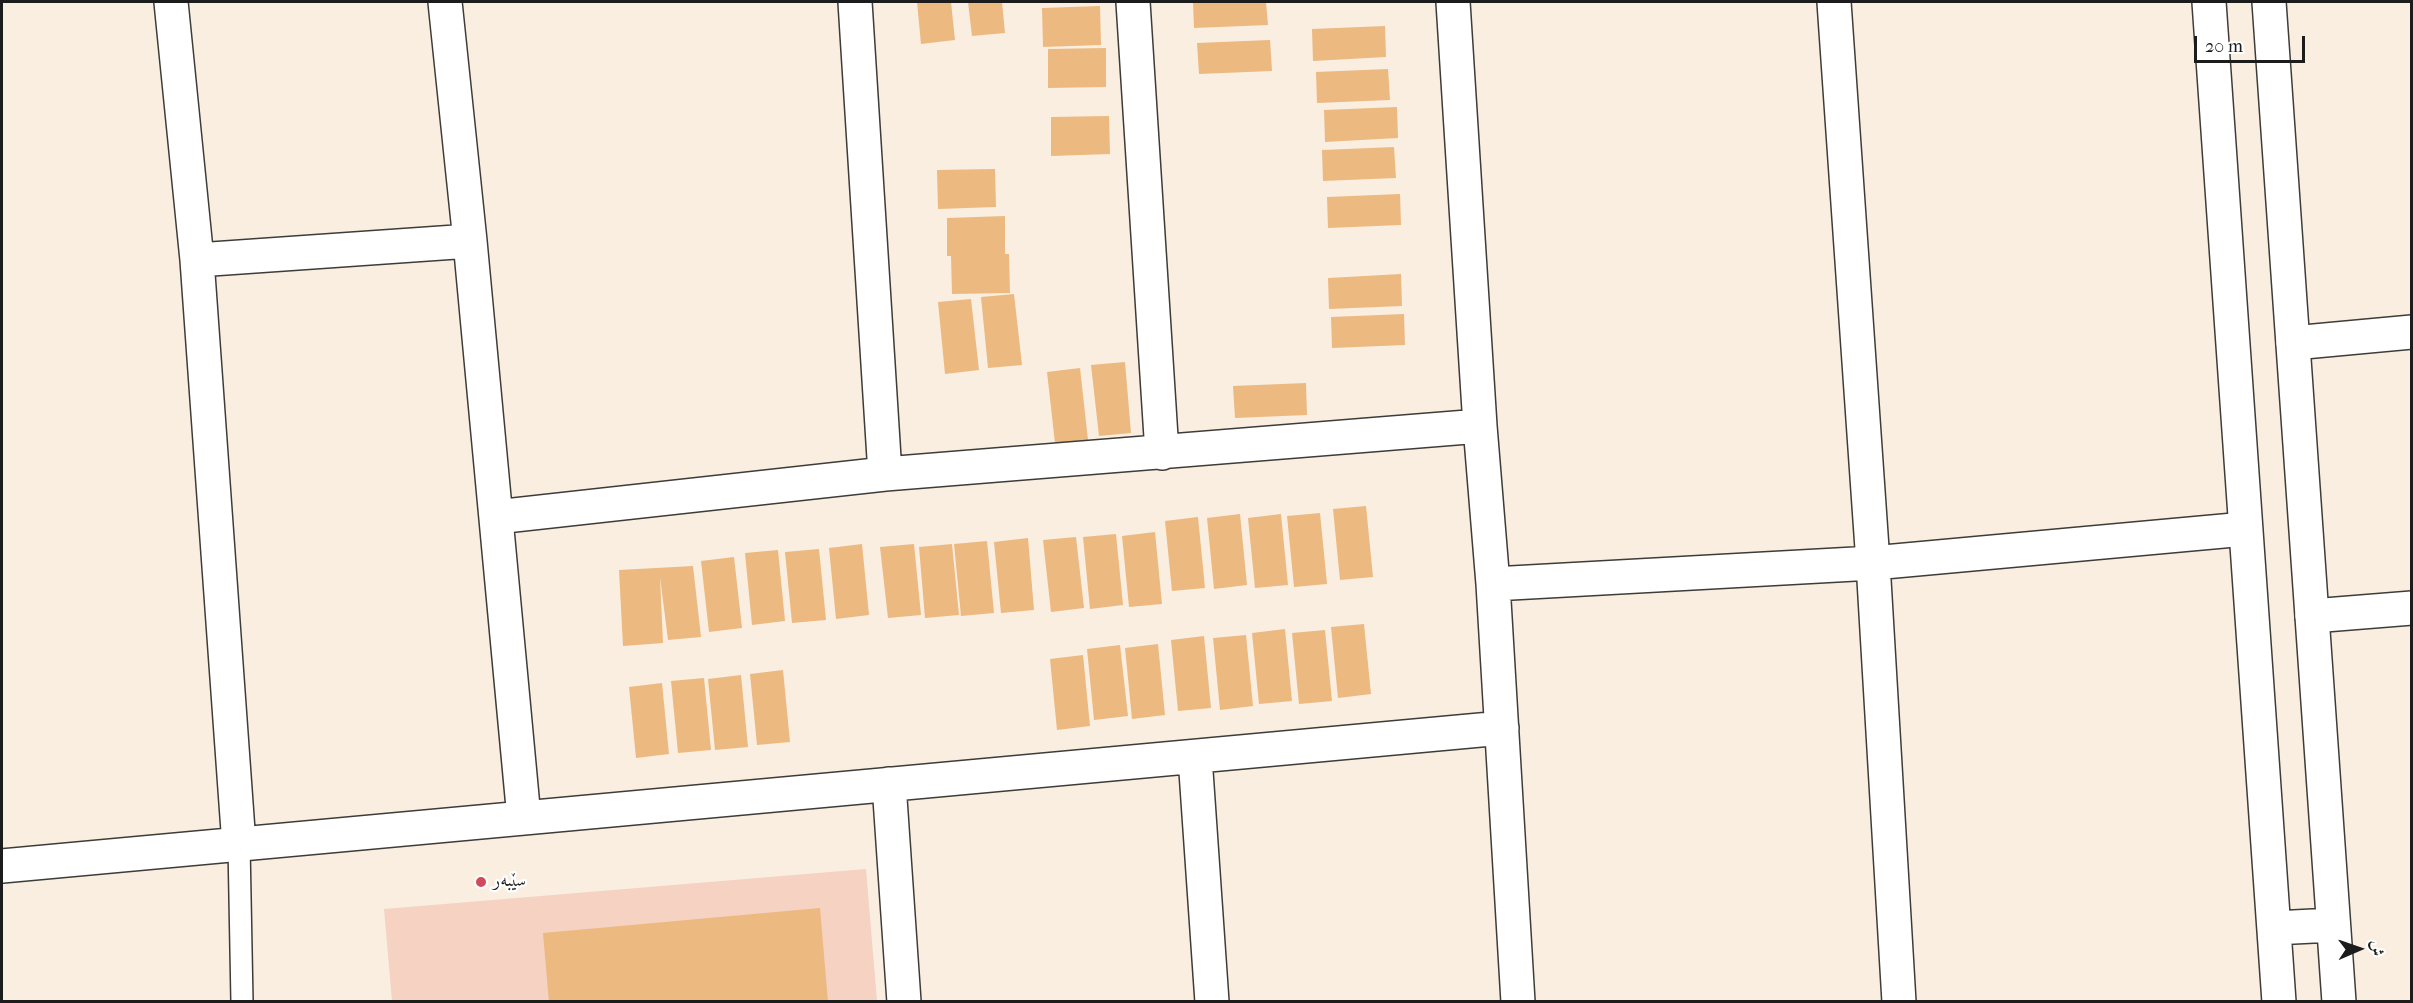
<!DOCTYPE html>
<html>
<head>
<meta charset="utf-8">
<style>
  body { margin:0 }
  #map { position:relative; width:2413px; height:1003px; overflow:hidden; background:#faeee0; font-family:"IM FELL French Canon",Amiri,serif }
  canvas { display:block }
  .frame { position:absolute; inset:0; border:3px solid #1c1c1c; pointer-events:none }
  .north { position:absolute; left:2329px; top:919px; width:60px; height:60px; -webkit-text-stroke:4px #fff; paint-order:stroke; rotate:88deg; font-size:16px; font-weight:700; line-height:24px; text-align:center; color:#1c1c1c }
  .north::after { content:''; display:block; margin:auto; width:21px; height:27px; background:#1c1c1c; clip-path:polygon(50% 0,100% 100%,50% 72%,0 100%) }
  .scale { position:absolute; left:2194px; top:36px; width:111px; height:27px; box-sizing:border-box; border:3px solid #1c1c1c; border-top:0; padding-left:8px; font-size:18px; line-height:21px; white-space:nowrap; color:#1c1c1c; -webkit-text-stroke:4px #fff; paint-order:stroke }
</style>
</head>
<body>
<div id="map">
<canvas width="2413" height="1003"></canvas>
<div class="frame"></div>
<div class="north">ش</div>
<div class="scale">20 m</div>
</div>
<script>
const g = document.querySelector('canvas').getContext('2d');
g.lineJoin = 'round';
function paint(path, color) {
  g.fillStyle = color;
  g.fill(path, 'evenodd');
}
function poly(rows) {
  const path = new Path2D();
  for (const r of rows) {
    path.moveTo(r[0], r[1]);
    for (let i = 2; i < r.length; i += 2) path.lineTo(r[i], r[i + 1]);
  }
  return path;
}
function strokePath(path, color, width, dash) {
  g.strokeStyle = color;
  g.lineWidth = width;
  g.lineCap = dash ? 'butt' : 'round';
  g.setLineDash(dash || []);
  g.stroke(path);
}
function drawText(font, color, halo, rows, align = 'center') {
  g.font = font + ' "IM FELL French Canon",Amiri,serif';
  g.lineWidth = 4.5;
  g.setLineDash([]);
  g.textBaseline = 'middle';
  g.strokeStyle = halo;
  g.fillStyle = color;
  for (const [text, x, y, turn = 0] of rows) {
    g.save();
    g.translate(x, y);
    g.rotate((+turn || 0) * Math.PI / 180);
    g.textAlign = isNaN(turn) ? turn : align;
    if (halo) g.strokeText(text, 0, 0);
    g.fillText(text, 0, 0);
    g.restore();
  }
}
const built = poly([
  [866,869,877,1001,392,1001,384,909]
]);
const building = poly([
  [917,2,951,2,955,40,921,44],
  [968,2,1002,2,1005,33,972,36],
  [1193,2,1266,2,1268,25,1194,28],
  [1100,6,1101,45,1043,47,1042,8],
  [1385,26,1386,57,1313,61,1312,29],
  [1270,40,1272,71,1199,74,1197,43],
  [1106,48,1106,87,1048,88,1048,49],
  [1388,69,1390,100,1317,103,1316,72],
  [1397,107,1398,138,1325,142,1324,110],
  [1109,116,1110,154,1051,156,1051,117],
  [1394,147,1396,178,1323,181,1322,150],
  [995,169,996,207,938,209,937,170],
  [1400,194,1401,225,1328,228,1327,197],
  [1005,216,1005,254,1009,254,1010,293,952,294,951,256,947,256,947,218],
  [1401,274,1402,306,1329,309,1328,278],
  [1014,294,1022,365,988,368,981,297],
  [971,299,979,370,945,374,938,302],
  [1404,314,1405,345,1332,348,1331,317],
  [1125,362,1131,433,1099,436,1091,365],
  [1080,368,1088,440,1055,443,1047,372],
  [1306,383,1307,415,1235,418,1233,386],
  [1366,506,1373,577,1340,580,1333,509],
  [1320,513,1327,584,1294,587,1287,516],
  [1240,514,1247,585,1214,589,1207,518],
  [1281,514,1288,585,1255,588,1248,518],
  [1198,517,1205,588,1172,591,1165,521],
  [1155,532,1162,604,1129,607,1122,536],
  [1116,534,1123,605,1090,609,1083,537],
  [1076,537,1084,608,1051,612,1043,540],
  [1028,538,1034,610,1001,613,994,542],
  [987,541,994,613,961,616,954,544],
  [862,544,869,615,836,619,829,548],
  [914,544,921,615,888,618,880,547],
  [952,544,959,615,925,618,919,547],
  [819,549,826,620,792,623,785,552],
  [778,550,785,621,752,625,745,553],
  [734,557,742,628,709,632,701,561],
  [693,566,701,637,668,640,660,577,663,643,623,646,619,570],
  [1364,624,1371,694,1338,698,1331,627],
  [1285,629,1292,701,1259,704,1252,633],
  [1325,630,1332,701,1299,704,1292,633],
  [1246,635,1253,706,1220,710,1213,638],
  [1204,636,1211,708,1178,711,1171,640],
  [1158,644,1165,715,1132,719,1125,648],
  [1120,645,1128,716,1094,720,1087,649],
  [1083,655,1090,726,1057,730,1050,659],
  [783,670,790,742,757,745,750,674],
  [741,675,748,747,715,750,708,679],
  [704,678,711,750,678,753,671,681],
  [662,683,669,754,636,758,629,687],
  [820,908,828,1002,549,1002,543,933]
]);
const service = poly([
  [239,845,242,1002]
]);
const minor = poly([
  [171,2,197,260,239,845],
  [445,2,470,241,524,818],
  [855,2,885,474],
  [1133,2,1162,453],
  [1453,2,1480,426,1493,584,1518,1002],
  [1834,2,1873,563,1899,1002],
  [197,260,470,241],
  [2293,343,2412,332],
  [496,517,885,474,1480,426],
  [1493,584,1873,563,2245,529],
  [2312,616,2412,608],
  [1195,757,1212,1002],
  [889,784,904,1002],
  [2,866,1502,728]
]);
const tertiary = poly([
  [2209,2,2279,1002],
  [2269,2,2339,1002],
  [2274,928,2333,925]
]);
const markers = [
  [481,882,6,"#d1495b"]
];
const poiNames = [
  ["سێبەر",493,882]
];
paint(built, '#f5d2c2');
paint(building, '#ecb981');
strokePath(service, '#3d3c39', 24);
strokePath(minor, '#3d3c39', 36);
strokePath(tertiary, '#3d3c39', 36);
strokePath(service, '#fff', 21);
strokePath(minor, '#fff', 33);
strokePath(tertiary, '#fff', 33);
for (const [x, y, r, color] of markers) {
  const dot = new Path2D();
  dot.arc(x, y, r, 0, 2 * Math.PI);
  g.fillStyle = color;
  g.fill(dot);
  strokePath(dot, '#fff', 2);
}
drawText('18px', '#1c1c1c', '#fff', poiNames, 'left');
</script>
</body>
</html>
